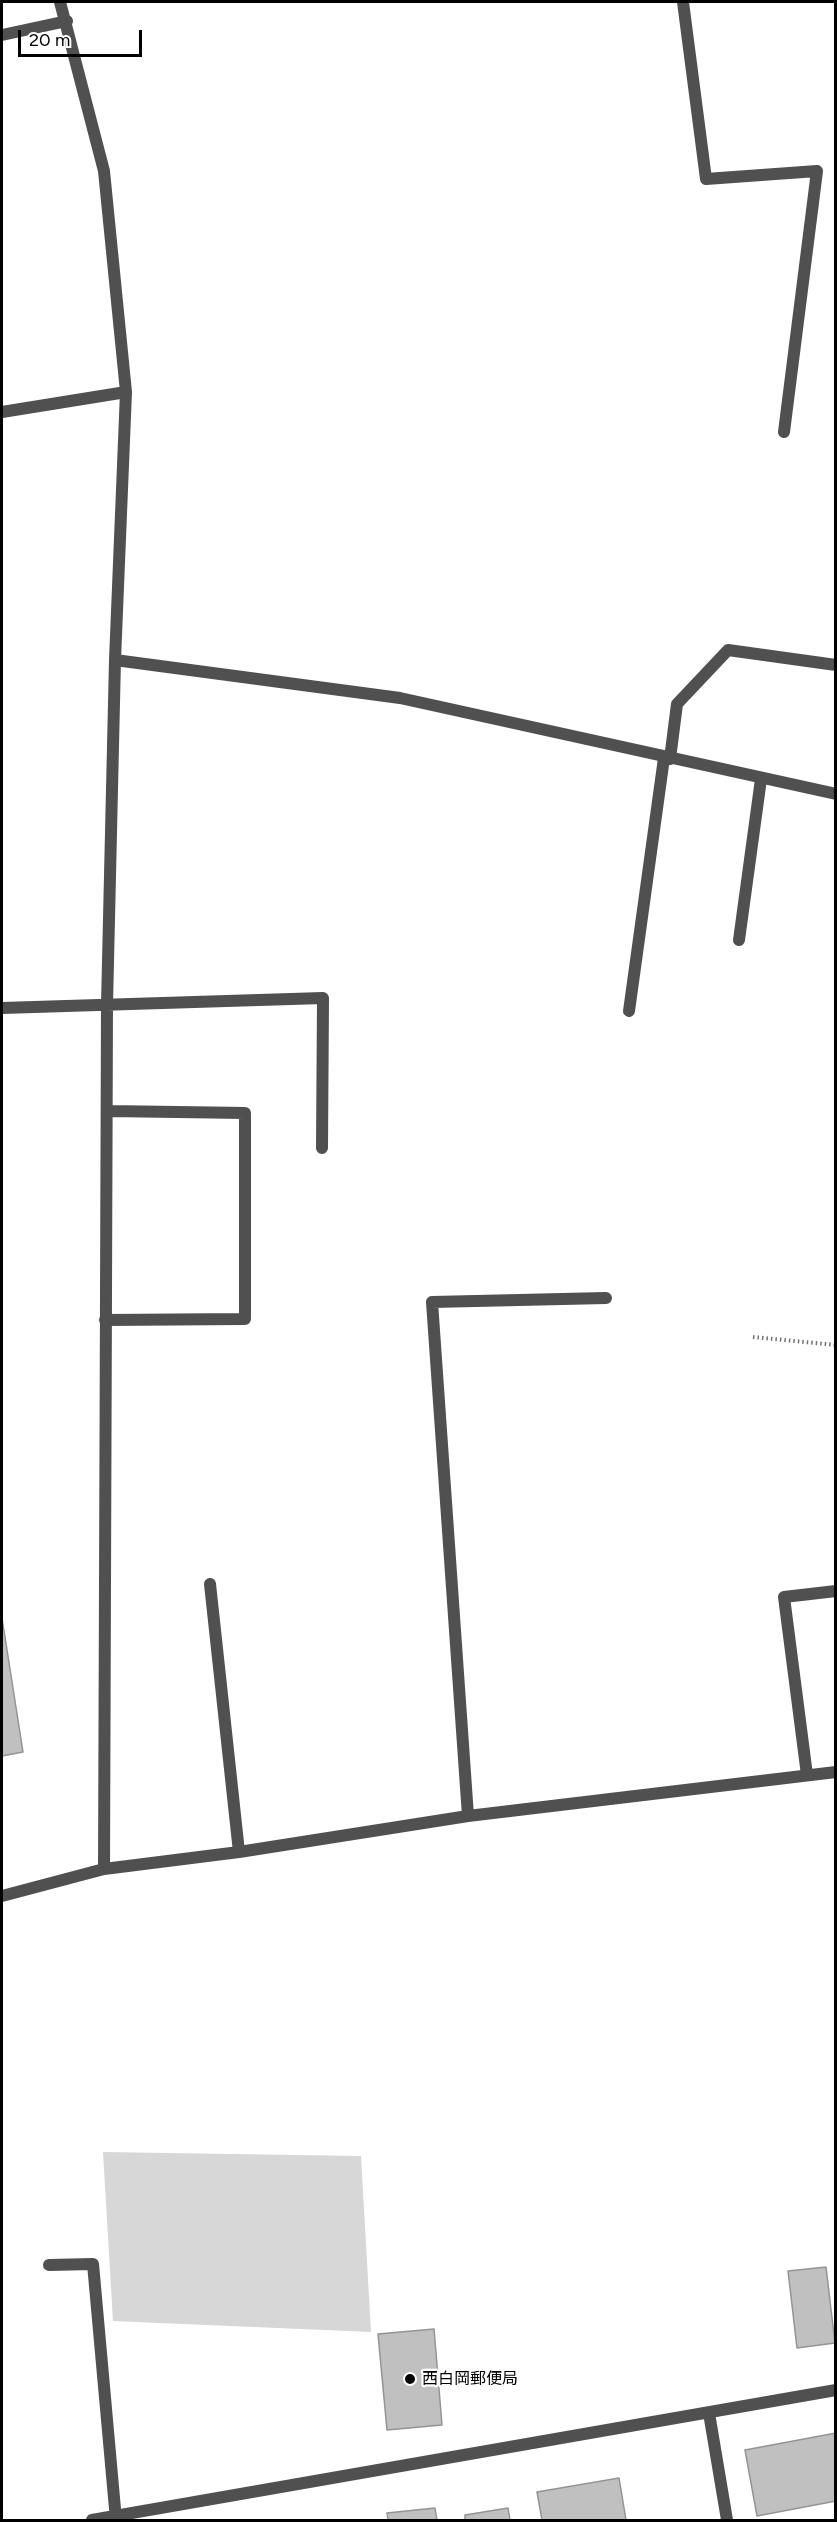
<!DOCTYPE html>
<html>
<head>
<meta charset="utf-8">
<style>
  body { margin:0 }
  #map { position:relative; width:837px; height:2522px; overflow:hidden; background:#fff; font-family:Figtree,sans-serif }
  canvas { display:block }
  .frame { position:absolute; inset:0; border:3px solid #000; pointer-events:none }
  .scale { position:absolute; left:18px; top:30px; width:124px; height:27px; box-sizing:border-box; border:3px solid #000; border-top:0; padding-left:8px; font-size:18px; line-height:21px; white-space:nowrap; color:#000; -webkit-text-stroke:4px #fff; paint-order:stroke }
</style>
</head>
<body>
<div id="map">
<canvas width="837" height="2522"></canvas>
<div class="frame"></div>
<div class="scale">20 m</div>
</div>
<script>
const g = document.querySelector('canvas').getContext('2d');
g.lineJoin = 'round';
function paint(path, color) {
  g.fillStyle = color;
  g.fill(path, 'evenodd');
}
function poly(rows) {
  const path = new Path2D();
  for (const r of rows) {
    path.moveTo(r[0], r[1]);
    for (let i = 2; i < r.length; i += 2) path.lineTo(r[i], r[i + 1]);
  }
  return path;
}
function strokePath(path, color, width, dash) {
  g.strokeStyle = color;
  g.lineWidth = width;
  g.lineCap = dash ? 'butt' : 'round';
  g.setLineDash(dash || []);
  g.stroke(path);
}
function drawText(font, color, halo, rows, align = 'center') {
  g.font = font + ' Figtree,"Noto Sans JP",sans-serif';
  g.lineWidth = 4.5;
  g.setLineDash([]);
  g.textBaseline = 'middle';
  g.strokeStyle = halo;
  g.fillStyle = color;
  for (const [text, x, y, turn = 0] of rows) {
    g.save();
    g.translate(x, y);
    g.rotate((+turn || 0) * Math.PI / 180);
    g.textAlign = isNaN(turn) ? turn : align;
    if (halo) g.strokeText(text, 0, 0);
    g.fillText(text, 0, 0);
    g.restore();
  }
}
const green = poly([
  [103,2152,361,2156,371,2332,113,2321]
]);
const building = poly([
  [2,1618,23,1752,2,1756,2,1618],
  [826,2267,835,2343,797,2348,788,2271,826,2267],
  [434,2329,442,2425,387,2430,378,2334,434,2329],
  [836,2433,836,2501,757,2516,745,2450,836,2433],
  [619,2478,626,2520,542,2520,537,2492,619,2478],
  [435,2508,437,2520,388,2520,387,2513,435,2508],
  [508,2508,510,2520,465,2520,465,2515,508,2508]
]);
const path = poly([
  [753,1337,836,1345]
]);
const service = poly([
  [739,940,761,779],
  [629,1011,664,758]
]);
const minor = poly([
  [60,2,104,171,126,392,115,660,107,1005,104,1869],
  [683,2,706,179,817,171,784,432],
  [2,35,67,21],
  [2,412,126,392],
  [115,660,400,698,836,794],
  [670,759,677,704,728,650,836,665],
  [2,1008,323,998,322,1148],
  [105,1320,245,1319,245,1113,108,1111],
  [210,1584,239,1852],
  [807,1775,784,1597,836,1591],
  [468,1816,432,1302,606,1298],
  [2,1896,104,1869,239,1852,468,1816,836,1772],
  [49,2265,93,2264,116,2520],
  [709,2413,727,2520],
  [92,2520,836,2390]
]);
const markers = [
  [410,2379,6,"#000"]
];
const poiNames = [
  ["西白岡郵便局",422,2379]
];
paint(green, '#d7d7d7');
paint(building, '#c0c0c0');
strokePath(building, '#949494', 1.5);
strokePath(path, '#727272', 4, [1.5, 3]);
strokePath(service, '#505050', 12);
strokePath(minor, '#505050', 12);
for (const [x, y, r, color] of markers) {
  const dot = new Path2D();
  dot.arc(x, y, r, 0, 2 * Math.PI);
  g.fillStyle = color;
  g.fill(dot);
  strokePath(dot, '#fff', 2);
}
drawText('16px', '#000', '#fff', poiNames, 'left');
</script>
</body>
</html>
